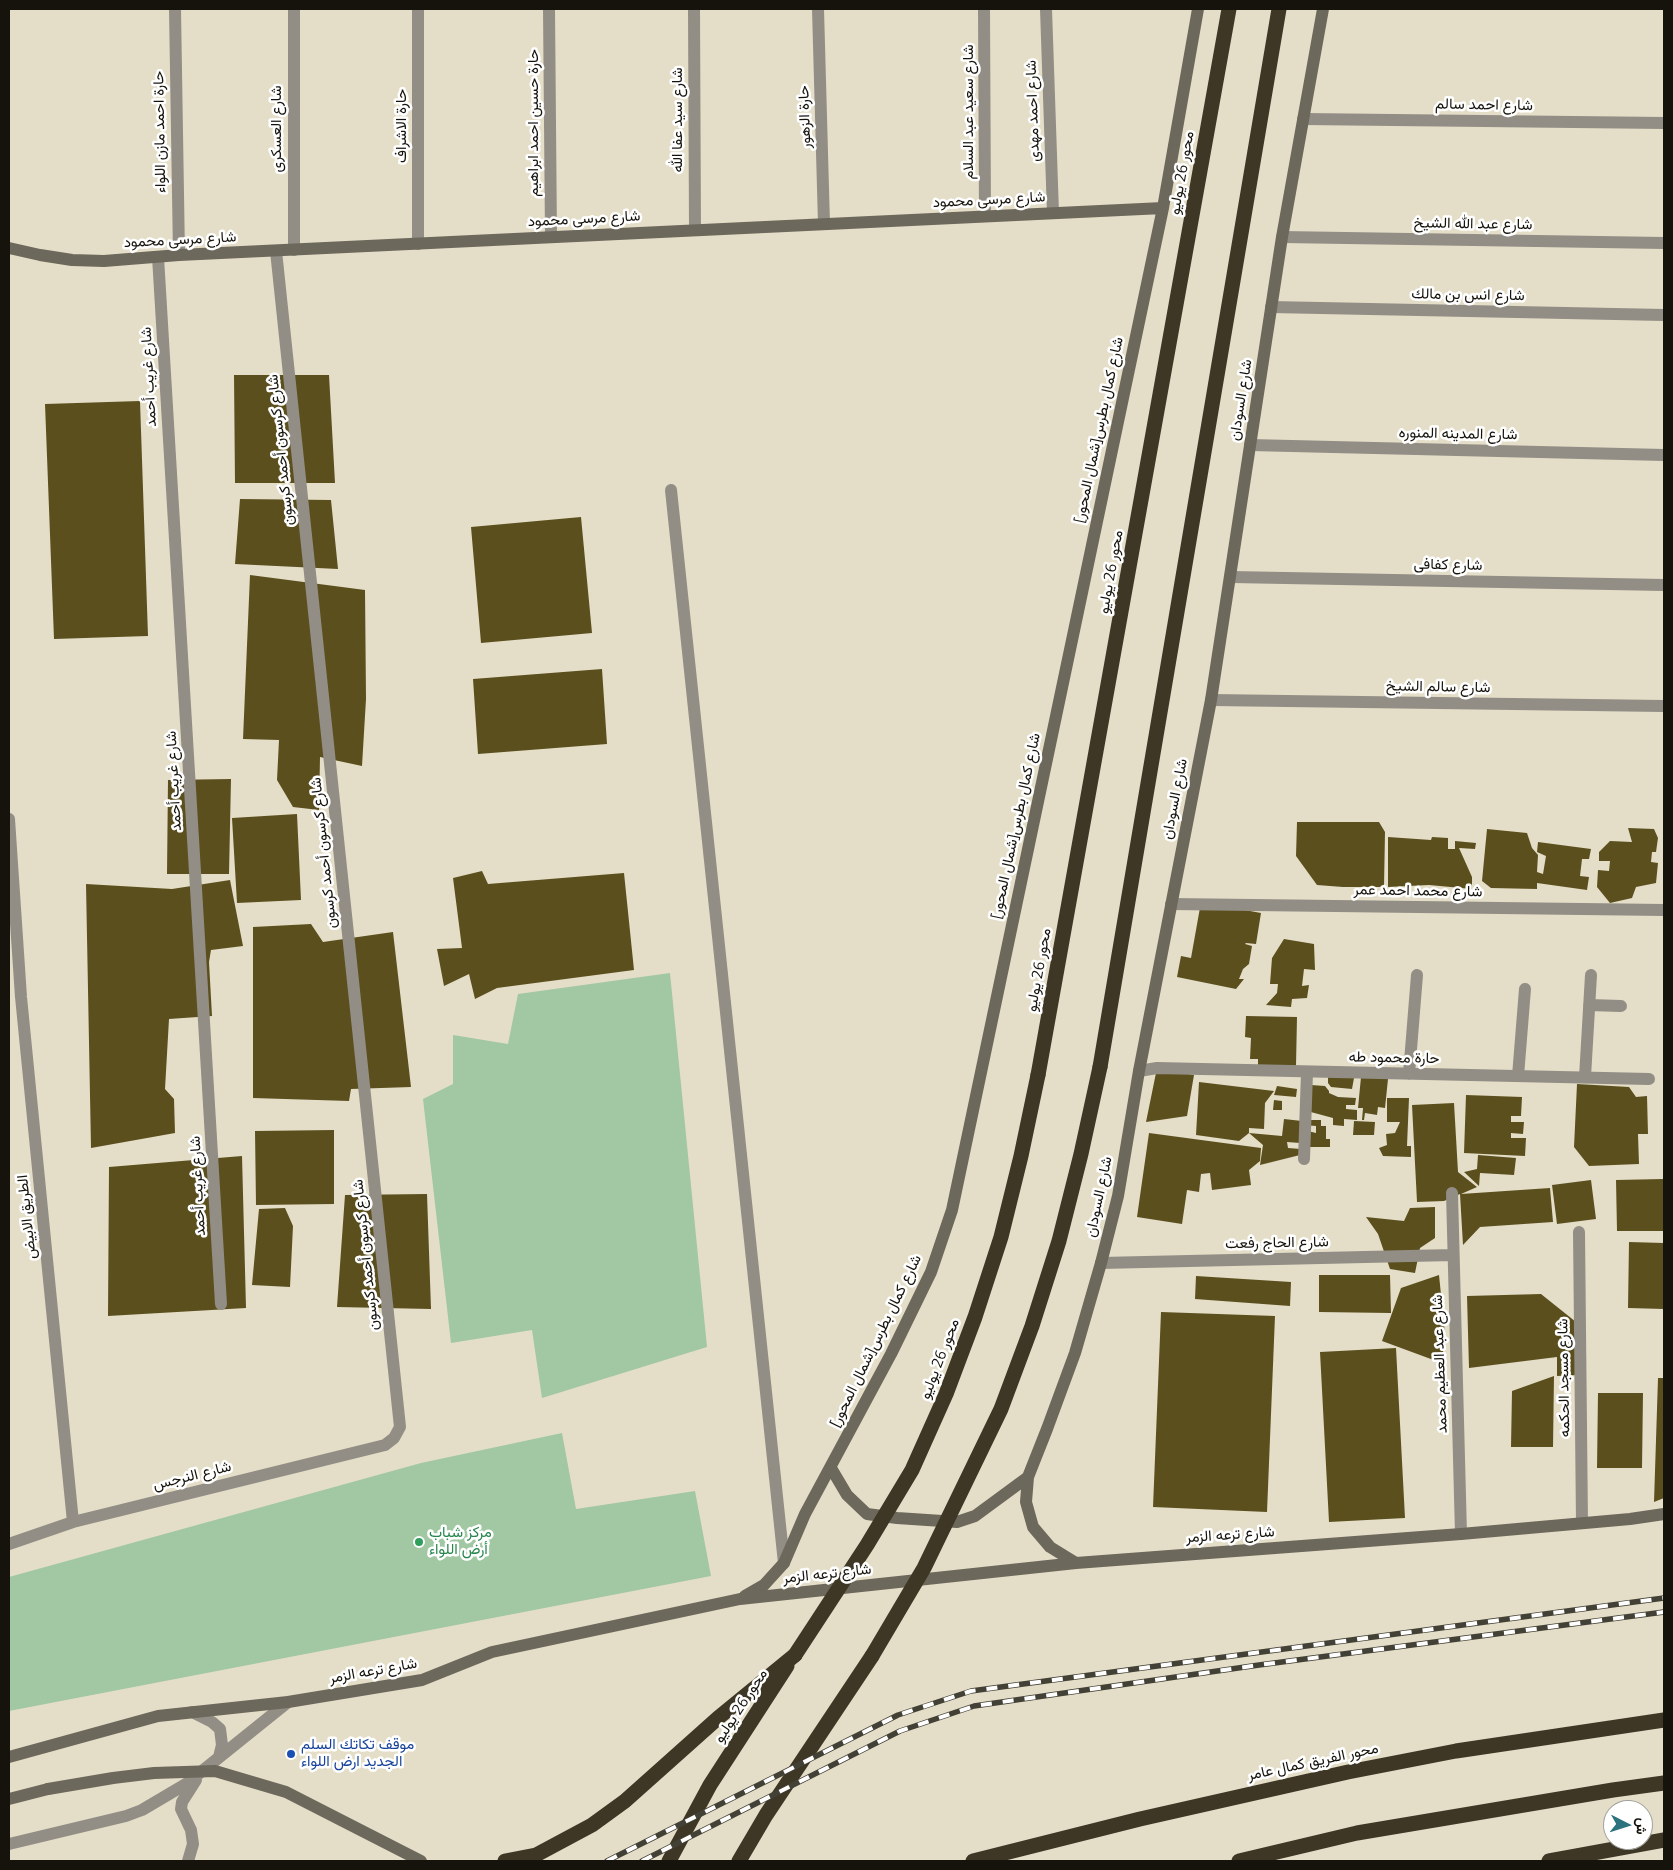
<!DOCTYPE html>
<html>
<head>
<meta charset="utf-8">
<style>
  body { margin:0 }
  #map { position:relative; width:1673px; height:1870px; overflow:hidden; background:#e4dec8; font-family:"Open Sans",Vazirmatn,sans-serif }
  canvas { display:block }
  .frame { position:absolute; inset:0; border:10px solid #15130c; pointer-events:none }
  .north { position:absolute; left:1603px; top:1800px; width:50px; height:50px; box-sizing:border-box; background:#fff; border:1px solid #a1a19e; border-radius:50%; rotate:95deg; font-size:14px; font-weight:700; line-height:20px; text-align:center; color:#15130c }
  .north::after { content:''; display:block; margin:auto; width:18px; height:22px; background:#2c727f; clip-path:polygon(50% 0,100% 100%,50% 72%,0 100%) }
</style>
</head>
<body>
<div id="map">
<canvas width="1673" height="1870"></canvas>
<div class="frame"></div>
<div class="north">ش</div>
</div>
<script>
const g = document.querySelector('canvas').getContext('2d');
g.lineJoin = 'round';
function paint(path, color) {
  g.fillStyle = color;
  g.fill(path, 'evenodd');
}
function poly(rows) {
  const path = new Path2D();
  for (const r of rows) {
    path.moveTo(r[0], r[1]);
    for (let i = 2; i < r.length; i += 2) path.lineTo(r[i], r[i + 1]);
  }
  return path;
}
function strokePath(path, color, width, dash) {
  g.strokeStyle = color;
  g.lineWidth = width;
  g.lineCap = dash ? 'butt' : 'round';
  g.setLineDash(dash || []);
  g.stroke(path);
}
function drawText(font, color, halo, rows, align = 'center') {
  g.font = font + ' "Open Sans",Vazirmatn,sans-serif';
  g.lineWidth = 5;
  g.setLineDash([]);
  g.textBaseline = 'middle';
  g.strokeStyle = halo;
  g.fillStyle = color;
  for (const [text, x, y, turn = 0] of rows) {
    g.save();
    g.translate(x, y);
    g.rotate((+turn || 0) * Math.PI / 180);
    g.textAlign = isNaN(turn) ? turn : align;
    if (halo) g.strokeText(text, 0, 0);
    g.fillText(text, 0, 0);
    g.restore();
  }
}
const green = poly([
  [670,973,707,1347,542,1398,532,1330,451,1343,423,1099,453,1084,453,1035,508,1044,518,994],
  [562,1433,576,1509,695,1491,711,1576,9,1711,9,1577,421,1463]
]);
const building = poly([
  [234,375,329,375,335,483,235,483],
  [140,401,148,636,54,639,45,404],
  [240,499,331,500,338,569,235,564],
  [581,517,592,633,481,643,471,527],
  [250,575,365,590,366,699,362,766,320,757,319,810,293,807,277,780,279,740,243,739],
  [602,669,607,744,478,754,473,679],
  [231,779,229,874,167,874,168,780],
  [297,814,301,900,237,903,232,818],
  [1297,822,1379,822,1385,832,1384,887,1343,887,1317,885,1296,856],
  [1628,828,1654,829,1658,838,1656,852,1652,852,1651,862,1658,863,1656,883,1636,887,1632,898,1610,903,1597,887,1598,870,1609,871,1610,861,1599,861,1599,852,1610,841,1632,842],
  [1487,829,1527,833,1532,848,1538,855,1537,872,1543,874,1546,856,1537,852,1538,842,1591,849,1589,859,1582,859,1580,876,1589,877,1587,890,1537,883,1537,889,1491,888,1482,881],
  [1388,837,1431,840,1432,837,1448,838,1448,849,1455,849,1455,841,1476,843,1475,849,1459,848,1472,877,1472,889,1429,885,1388,887],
  [482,871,488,884,624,873,634,970,497,988,475,999,469,974,444,986,437,949,462,948,453,878],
  [230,880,243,946,211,950,209,962,212,1016,169,1019,165,1089,174,1099,175,1133,91,1148,86,884,172,889],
  [1201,902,1261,913,1256,944,1246,943,1245,944,1252,946,1249,964,1243,969,1239,979,1244,979,1236,989,1177,977,1181,956,1191,958],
  [311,924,323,942,393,932,411,1087,351,1089,349,1101,253,1098,253,927],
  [1284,939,1314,944,1315,970,1304,969,1302,986,1309,985,1307,998,1292,999,1291,1007,1266,1005,1277,993,1278,984,1270,984,1272,958],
  [1246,1016,1297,1017,1296,1066,1258,1065,1258,1059,1250,1059,1251,1038,1245,1037],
  [1157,1068,1194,1075,1187,1116,1146,1122],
  [1328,1076,1354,1078,1352,1089,1331,1087,1328,1083],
  [1361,1077,1388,1079,1385,1108,1378,1107,1377,1115,1365,1113,1364,1120,1362,1120,1363,1108,1358,1108],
  [1199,1082,1274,1091,1265,1103,1264,1129,1249,1128,1249,1133,1282,1136,1284,1119,1302,1121,1300,1143,1287,1142,1288,1148,1301,1149,1300,1155,1260,1165,1263,1145,1249,1133,1239,1141,1196,1135],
  [1577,1084,1629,1087,1636,1097,1647,1096,1648,1134,1638,1134,1639,1164,1589,1166,1574,1147],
  [1311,1085,1325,1086,1329,1091,1329,1093,1338,1097,1356,1098,1355,1105,1346,1105,1346,1109,1357,1110,1357,1120,1344,1119,1344,1126,1333,1125,1333,1118,1307,1111],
  [1277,1086,1297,1089,1296,1097,1274,1095],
  [1466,1095,1522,1097,1521,1116,1511,1116,1511,1122,1524,1122,1523,1134,1511,1133,1511,1138,1526,1138,1525,1156,1464,1153],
  [1387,1098,1409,1098,1407,1146,1411,1146,1411,1157,1383,1156,1379,1148,1387,1145,1386,1134,1395,1133,1400,1122,1387,1122],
  [1274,1100,1282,1101,1282,1110,1273,1110],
  [1454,1103,1458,1172,1477,1187,1461,1194,1550,1188,1553,1222,1480,1227,1463,1245,1460,1194,1444,1201,1417,1202,1412,1105],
  [1304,1120,1321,1120,1321,1126,1326,1126,1326,1139,1330,1139,1330,1147,1302,1147,1308,1131,1316,1133,1316,1126,1303,1125],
  [1354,1121,1375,1122,1374,1135,1353,1135],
  [334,1130,334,1204,256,1205,255,1131],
  [1149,1133,1261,1148,1260,1161,1249,1170,1251,1185,1212,1190,1210,1173,1201,1174,1199,1192,1187,1190,1182,1224,1137,1217],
  [1478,1155,1516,1158,1514,1175,1480,1173,1479,1186,1464,1172,1477,1169],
  [242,1156,246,1308,108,1316,109,1167],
  [1663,1179,1664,1231,1617,1231,1616,1180],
  [1591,1180,1596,1219,1557,1224,1552,1185],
  [427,1194,431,1309,337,1307,345,1195],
  [1435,1207,1435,1238,1420,1248,1415,1273,1390,1269,1378,1234,1366,1217,1404,1221,1410,1208],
  [285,1208,293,1226,290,1287,252,1285,259,1209],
  [1629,1242,1664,1243,1664,1309,1628,1308],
  [1319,1275,1390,1275,1391,1313,1319,1312],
  [1439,1275,1446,1344,1439,1362,1382,1341,1401,1288],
  [1196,1276,1291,1282,1290,1306,1195,1299],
  [1541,1294,1576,1322,1578,1375,1557,1376,1557,1357,1469,1368,1467,1296],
  [1161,1312,1275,1316,1267,1512,1153,1507],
  [1396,1348,1405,1518,1329,1522,1320,1352],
  [1554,1376,1553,1447,1511,1447,1512,1391],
  [1658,1378,1664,1378,1664,1498,1654,1502],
  [1598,1393,1643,1393,1642,1468,1597,1468]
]);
const lane = poly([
  [671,490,784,1563],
  [192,1712,212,1722,220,1729,222,1745,219,1757],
  [9,1844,126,1816,142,1810,186,1784,288,1702],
  [188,1861,193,1844,191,1830,181,1809,182,1802,196,1780]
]);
const street = poly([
  [175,9,179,255],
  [549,9,551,237],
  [694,9,695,230],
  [818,9,824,224],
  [984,9,985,216],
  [1046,9,1053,213],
  [1303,119,1664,123],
  [1282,237,1664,243],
  [418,244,418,9],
  [294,250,294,9],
  [158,257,221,1304],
  [1271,307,1664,315],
  [1250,445,1664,455],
  [1231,577,1664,585],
  [1211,700,1664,706],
  [9,819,21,997,73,1522],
  [1171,904,1664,910],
  [1589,1005,1621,1006],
  [1139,1071,1157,1068,1649,1079],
  [1409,1074,1417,975],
  [1518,1076,1525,989],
  [1585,1077,1591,975],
  [1304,1159,1307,1073],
  [1452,1193,1461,1534],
  [1579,1232,1582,1523],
  [1101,1263,1453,1255],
  [9,1544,73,1522,385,1445,394,1438,400,1427,276,251]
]);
const secondary = poly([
  [9,248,40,255,72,260,104,261,179,255,1163,208],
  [831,1468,847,1495,867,1514,897,1518,957,1522,975,1516,1028,1477],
  [1076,1563,1050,1547,1033,1527,1026,1502,1028,1477,1047,1429,1075,1353,1101,1263,1118,1196,1139,1071,1211,700,1282,237,1323,9],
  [745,1596,764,1585,784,1563,805,1514,891,1354,931,1272,952,1210,1163,208,1198,9],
  [9,1757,158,1716,288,1702,422,1680,492,1652,740,1599,1076,1563,1461,1534,1630,1519,1664,1514],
  [9,1799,48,1789]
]);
const highway = poly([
  [1100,1067,1279,9],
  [1038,1075,1229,9],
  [505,1861,536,1855,592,1825,625,1801,718,1718,795,1655],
  [669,1861,710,1785,787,1666],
  [739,1861,766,1815,872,1656],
  [973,1861,1140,1819,1348,1772,1456,1751,1664,1720],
  [1239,1861,1357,1833,1613,1790,1664,1783],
  [1549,1861,1664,1840]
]);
const rail = poly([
  [607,1861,898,1715,971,1691,1664,1598],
  [642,1861,900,1731,974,1706,1259,1665,1664,1612]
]);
const secondaryBridge = poly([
  [48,1789,113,1778,154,1773,215,1771,286,1792,421,1861]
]);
const highwayBridge = poly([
  [795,1655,867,1545,912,1470,946,1394,975,1317,1001,1237,1021,1156,1038,1075],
  [872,1656,924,1568,1001,1409,1032,1326,1059,1241,1081,1154,1100,1067]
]);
const markers = [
  [419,1542,5,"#2e9e5b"],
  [291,1754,5,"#1a4fb4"]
];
const streetNames = [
  ["شارع احمد سالم",1484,105,1],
  ["شارع احمد مهدى",1033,111,-92],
  ["شارع سعيد عبد السلام",969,112,-90],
  ["حارة الزهور",805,117,-92],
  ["شارع سيد عفا الله",678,120,-90],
  ["حارة حسين احمد ابراهيم",534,123,-90],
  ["حارة الاشراف",402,126,-90],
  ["شارع العسكرى",277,129,-90],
  ["حارة احمد مازن اللواء",160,132,-91],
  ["محور 26 يوليو",1182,173,-80],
  ["شارع مرسى محمود",989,200,-3],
  ["شارع مرسى محمود",584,219,-3],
  ["شارع عبد الله الشيخ",1473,224,1],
  ["شارع مرسى محمود",180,240,-3],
  ["شارع انس بن مالك",1468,295,1],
  ["شارع غريب أحمد",149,377,-93],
  ["شارع السودان",1241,400,-81],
  ["شارع كمال بطرس[شمال المحور]",1099,430,-78],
  ["شارع المدينه المنوره",1458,434,1],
  ["شارع كرسون أحمد كرسون",281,450,-96],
  ["شارع كفافى",1448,565,1],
  ["محور 26 يوليو",1111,572,-80],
  ["شارع سالم الشيخ",1438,687,1],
  ["شارع غريب أحمد",174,781,-93],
  ["شارع السودان",1175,799,-79],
  ["شارع كمال بطرس[شمال المحور]",1016,826,-78],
  ["شارع كرسون أحمد كرسون",324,853,-96],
  ["شارع محمد احمد عمر",1418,891,1],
  ["محور 26 يوليو",1039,970,-80],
  ["حارة محمود طه",1394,1058,1],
  ["شارع غريب أحمد",198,1186,-93],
  ["شارع السودان",1099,1197,-78],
  ["الطريق الابيض",27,1217,-96],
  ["شارع الحاج رفعت",1277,1243,-1],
  ["شارع كرسون أحمد كرسون",366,1255,-96],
  ["شارع كمال بطرس[شمال المحور]",876,1341,-64],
  ["محور 26 يوليو",940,1359,-69],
  ["شارع عبد العظيم محمد",1440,1364,-92],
  ["شارع مسجد الحكمه",1564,1378,-91],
  ["شارع النرجس",192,1476,-14],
  ["شارع ترعه الزمر",1230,1535,-4],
  ["شارع ترعه الزمر",827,1574,-6],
  ["شارع ترعه الزمر",373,1671,-10],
  ["محور 26 يوليو",741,1706,-57],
  ["محور الفريق كمال عامر",1313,1762,-12]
];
const leisureNames = [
  ["مركز شباب",429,1533],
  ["أرض اللواء",429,1550]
];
const transitNames = [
  ["موقف تكاتك السلم",301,1745],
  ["الجديد ارض اللواء",301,1762]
];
paint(green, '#a2c7a3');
paint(building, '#5c4f1e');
strokePath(lane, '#928e85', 12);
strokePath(street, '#928e85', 12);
strokePath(secondary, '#6d685c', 12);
strokePath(highway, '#3e3726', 15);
strokePath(rail, '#434036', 5.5);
strokePath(rail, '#fff', 4, [11]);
strokePath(secondaryBridge, '#6d685c', 12);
strokePath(highwayBridge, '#3e3726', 15);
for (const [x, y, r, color] of markers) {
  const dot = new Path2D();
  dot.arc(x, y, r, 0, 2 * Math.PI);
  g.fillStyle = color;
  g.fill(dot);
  strokePath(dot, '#fff', 2);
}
drawText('15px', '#15130c', '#fff', streetNames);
drawText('15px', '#27864d', '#fff', leisureNames, 'left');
drawText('15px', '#164399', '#fff', transitNames, 'left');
</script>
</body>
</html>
